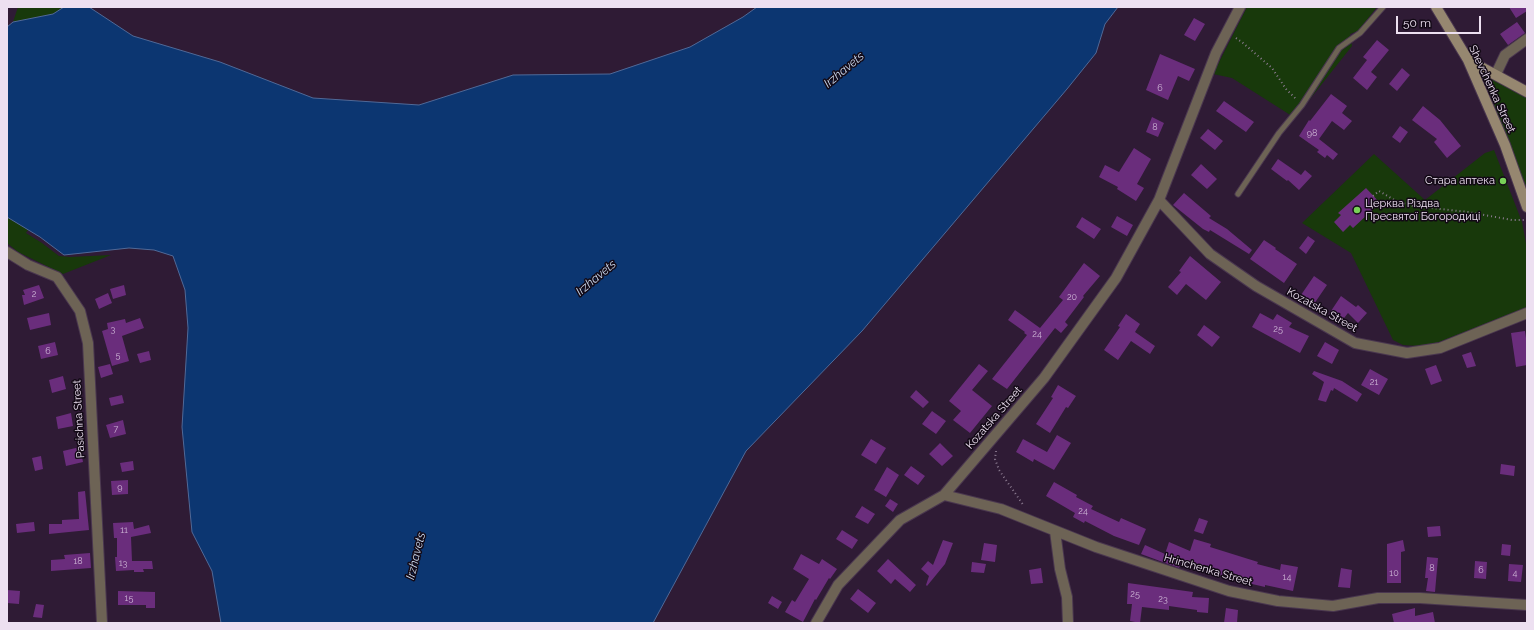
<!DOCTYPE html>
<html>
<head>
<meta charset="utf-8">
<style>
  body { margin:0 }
  #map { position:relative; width:1534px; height:630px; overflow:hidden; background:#2f1b35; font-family:Raleway,sans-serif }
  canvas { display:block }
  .frame { position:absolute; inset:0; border:8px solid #ede0f1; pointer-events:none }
  .scale { position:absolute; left:1396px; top:16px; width:85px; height:18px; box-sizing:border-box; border:2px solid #ede0f1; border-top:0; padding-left:5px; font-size:12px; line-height:14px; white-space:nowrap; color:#ede0f1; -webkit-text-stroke:3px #120915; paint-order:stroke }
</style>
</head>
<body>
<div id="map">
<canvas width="1534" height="630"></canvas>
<div class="frame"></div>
<div class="scale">50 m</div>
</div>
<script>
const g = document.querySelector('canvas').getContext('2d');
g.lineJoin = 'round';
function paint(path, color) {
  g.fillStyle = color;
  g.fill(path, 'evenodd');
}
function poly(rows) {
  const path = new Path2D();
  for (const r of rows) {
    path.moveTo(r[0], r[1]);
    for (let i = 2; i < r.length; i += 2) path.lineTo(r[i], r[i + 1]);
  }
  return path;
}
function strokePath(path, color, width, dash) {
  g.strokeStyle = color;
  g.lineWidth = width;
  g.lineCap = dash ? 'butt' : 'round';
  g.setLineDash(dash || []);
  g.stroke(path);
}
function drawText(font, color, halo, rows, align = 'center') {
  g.font = font + ' Raleway,sans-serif';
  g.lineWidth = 3;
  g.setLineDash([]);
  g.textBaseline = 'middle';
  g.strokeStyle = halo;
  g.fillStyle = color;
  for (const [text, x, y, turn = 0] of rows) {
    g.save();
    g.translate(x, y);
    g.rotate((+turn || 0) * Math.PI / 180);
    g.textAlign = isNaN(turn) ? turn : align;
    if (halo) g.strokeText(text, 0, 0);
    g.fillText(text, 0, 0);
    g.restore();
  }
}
const green = poly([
  [18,7,64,7,53,14,13,22],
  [1247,7,1377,7,1358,31,1350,34,1352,46,1295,118,1232,78,1213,74],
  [1481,71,1527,97,1527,189],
  [1494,150,1522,222,1527,249,1527,307,1439,342,1419,346,1403,345,1393,340,1351,253,1302,223,1374,154,1425,200,1485,153],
  [7,217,28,230,26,233,42,243,59,256,70,257,111,255,63,274,18,252,7,243]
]);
const water = poly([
  [64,7,89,7,133,36,220,62,313,98,419,105,513,75,610,74,690,47,743,17,757,7,1118,7,1105,24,1096,53,1067,89,862,331,746,451,653,623,221,623,212,571,192,532,182,427,188,328,185,290,173,256,154,250,129,248,64,255,40,237,7,217,7,27,13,22,53,14,64,7]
]);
const building = poly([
  [1509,7,1527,7,1527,11,1516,18],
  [1194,18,1205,24,1195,41,1184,35],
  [1517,22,1525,33,1508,45,1500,34],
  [1377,40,1389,50,1371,72,1377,77,1367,90,1353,78,1367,60,1363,57],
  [1160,54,1195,69,1189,81,1178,76,1168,100,1146,90],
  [1402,68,1410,75,1397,91,1389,84],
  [1331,94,1347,106,1342,113,1352,121,1344,130,1332,121,1319,139,1338,154,1333,160,1327,155,1325,158,1317,152,1319,150,1299,136,1309,120,1310,121],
  [1224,101,1254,122,1246,132,1216,111],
  [1423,106,1440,120,1461,146,1447,158,1434,142,1437,139,1412,120],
  [1152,117,1164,123,1158,137,1146,132],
  [1400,126,1408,132,1400,143,1392,137],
  [1208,129,1223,141,1215,150,1200,138],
  [1134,148,1151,159,1137,184,1144,188,1136,201,1117,189,1118,187,1099,177,1105,165,1119,172],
  [1278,159,1301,175,1305,170,1312,176,1299,190,1288,180,1287,181,1271,169],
  [1201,164,1217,179,1207,189,1191,175],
  [1366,188,1380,203,1353,228,1350,225,1343,232,1334,222,1341,215,1338,213],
  [1184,193,1211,216,1209,218,1227,229,1252,250,1249,254,1210,230,1209,232,1203,229,1173,205],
  [1117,216,1133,225,1127,236,1111,227],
  [1082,217,1101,229,1094,239,1076,227],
  [1308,236,1315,241,1306,254,1299,248],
  [1264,240,1276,248,1275,249,1297,264,1284,283,1250,259],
  [1190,256,1221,282,1206,300,1186,284,1177,295,1168,287,1181,272,1179,271],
  [1084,263,1100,276,1083,296,1084,297,1065,322,1068,325,1061,333,1055,328,1007,389,992,379,1027,335,1024,333,1025,332,1008,320,1015,310,1040,328,1063,300,1059,297],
  [1314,276,1327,285,1314,304,1301,295],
  [39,285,44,298,24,305,22,295,25,295,23,290],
  [124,285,126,295,113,299,110,289],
  [108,293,112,303,99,309,95,299],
  [1341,296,1356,307,1358,305,1367,313,1358,323,1348,313,1341,322,1329,314],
  [49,313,51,325,30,330,27,318],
  [1260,313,1273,320,1277,314,1292,323,1289,327,1309,336,1300,353,1252,327],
  [1126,314,1140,324,1135,332,1155,346,1150,354,1131,341,1118,360,1104,350,1120,327,1118,326],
  [140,318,144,328,122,336,129,361,112,366,102,331,108,329,107,323,125,319,126,323],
  [1204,325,1220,337,1212,347,1197,335],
  [1525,331,1527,345,1527,365,1516,367,1511,333],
  [55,342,58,355,41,359,38,346],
  [1325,342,1339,350,1332,364,1317,356],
  [149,351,151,360,140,363,137,354],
  [1471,352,1476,366,1467,368,1462,355],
  [110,364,113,374,101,378,98,367],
  [979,364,988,371,972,390,992,406,970,433,953,420,961,411,949,401],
  [1436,365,1442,381,1431,385,1425,369],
  [1370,369,1388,379,1379,395,1361,385],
  [1314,371,1342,381,1362,394,1357,402,1334,388,1333,391,1331,390,1326,402,1318,400,1324,382,1312,374],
  [63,376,66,389,52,393,49,380],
  [1058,385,1076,396,1068,408,1066,407,1050,433,1036,424,1053,398,1051,397],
  [916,390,929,402,923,408,910,397],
  [122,395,124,403,111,406,109,398],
  [932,411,946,421,936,434,922,424],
  [71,413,73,426,58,429,56,417],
  [123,420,126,434,110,438,106,425],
  [1057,435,1071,443,1054,470,1034,459,1033,462,1016,452,1023,439,1047,452],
  [871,439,886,448,876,464,861,455],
  [940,443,953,456,942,466,929,454],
  [80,447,83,462,66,466,63,451],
  [41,456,43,469,35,471,32,458],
  [133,461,134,470,122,472,120,463],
  [1501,464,1515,466,1514,476,1500,474],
  [911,466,925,476,918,485,904,475],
  [887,467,899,475,886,497,874,490],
  [128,480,128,494,112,495,111,481],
  [1054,482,1077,495,1076,497,1093,506,1091,509,1119,522,1121,518,1146,529,1139,545,1114,536,1085,521,1084,523,1073,517,1075,513,1046,496],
  [85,491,89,530,49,534,49,524,62,524,62,520,79,519,78,492],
  [890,499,898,504,893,512,885,506],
  [862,506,875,514,868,524,855,517],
  [1199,518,1208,521,1203,534,1194,531],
  [34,522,35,531,17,533,16,524],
  [133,522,134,529,149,525,151,533,131,537,132,561,152,561,153,569,143,569,144,572,134,572,134,570,116,571,115,557,117,557,117,538,114,538,113,523],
  [1440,526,1441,536,1428,537,1427,527],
  [842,530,858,540,852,549,836,539],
  [1194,539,1211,544,1210,547,1258,562,1257,564,1280,570,1281,564,1298,567,1293,591,1265,585,1265,587,1252,584,1252,585,1216,574,1217,572,1176,559,1181,562,1179,568,1141,554,1145,545,1165,554,1169,542,1190,551],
  [943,540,953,543,945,564,927,586,926,585,929,576,921,569,928,561,933,565],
  [1403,540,1405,551,1401,552,1401,583,1387,583,1387,544],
  [984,543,997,545,995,562,981,560],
  [1502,544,1511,545,1510,556,1501,555],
  [90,553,91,568,51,571,51,560,65,559,64,555],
  [801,554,819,564,822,559,837,569,830,579,829,578,816,600,815,599,803,622,785,612,792,600,795,602,809,579,793,569],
  [1427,557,1438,558,1435,592,1426,591,1428,578,1425,578],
  [888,559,916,585,910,592,895,579,891,584,877,571],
  [1475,561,1487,562,1486,579,1474,578],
  [972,562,986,564,984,573,971,572],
  [1509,564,1523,565,1521,582,1508,581],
  [1041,568,1043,583,1031,584,1029,570],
  [1341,568,1352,570,1350,588,1338,587],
  [1128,583,1193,592,1192,597,1209,598,1208,613,1197,612,1197,610,1169,606,1169,610,1142,607,1140,623,1130,621,1132,604,1127,604],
  [858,589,876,603,868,613,850,599],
  [7,590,20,591,19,604,7,603],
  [118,591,155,592,155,608,146,608,146,605,118,605],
  [772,596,782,602,778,609,768,603],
  [36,604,44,605,42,618,33,617],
  [1226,608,1238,610,1237,623,1224,623],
  [1415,608,1415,616,1433,612,1435,623,1394,623,1392,614]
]);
const path = poly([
  [1236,38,1243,43,1272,68,1286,89,1297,100],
  [1373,196,1379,191,1396,201,1413,206,1468,212,1512,220,1527,220],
  [996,451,995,459,999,470,1024,506]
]);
const lane = poly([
  [1238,194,1279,133,1302,105,1339,48,1360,33,1383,7]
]);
const street = poly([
  [1496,74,1505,55,1527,39],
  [1159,200,1210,254,1256,286,1355,343,1407,353,1440,348,1527,313],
  [7,252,28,265,57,277,80,311,88,343,102,623],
  [944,495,1001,509,1096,547,1229,591,1278,601,1333,606,1378,598,1420,598,1527,605],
  [1055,531,1060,569,1067,597,1068,623],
  [816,623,838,585,900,520,944,495,1044,378,1116,278,1159,200,1216,53,1240,7]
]);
const secondary = poly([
  [1436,7,1468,60,1505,145,1527,207],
  [1468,60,1527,92]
]);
const markers = [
  [1503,181,4,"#79d158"],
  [1357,210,4,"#79d158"]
];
const numberNames = [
  ["6",1160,88],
  ["8",1155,127],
  ["98",1312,133],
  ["2",34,294],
  ["20",1072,297],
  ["3",113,329],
  ["25",1278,329],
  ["24",1037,334],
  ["6",48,351],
  ["5",118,355],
  ["21",1374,382],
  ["7",116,429],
  ["9",120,487],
  ["24",1083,511],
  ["11",124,530],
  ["18",78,561],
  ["13",123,563],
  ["8",1432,568],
  ["6",1481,570],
  ["10",1394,573],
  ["4",1515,573],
  ["14",1287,577],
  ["25",1135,594],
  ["15",129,598],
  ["23",1163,599]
];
const streetNames = [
  ["Shevchenka Street",1492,89,65],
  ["Kozatska Street",1322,310,29],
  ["Kozatska Street",994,418,-49],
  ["Pasichna Street",79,419,-93],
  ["Hrinchenka Street",1208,570,16]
];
const poiNames = [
  ["Стара аптека",1495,181],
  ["Церква Різдва",1365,204,"left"],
  ["Пресвятої Богородиці",1365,217,"left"]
];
const waterNames = [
  ["Irzhavets",844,70,-40],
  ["Irzhavets",596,278,-40],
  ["Irzhavets",416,556,-76]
];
paint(green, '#18390b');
paint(water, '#0c3671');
strokePath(water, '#506997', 1);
paint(building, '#6a2d7c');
strokePath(lane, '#4a374f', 7);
strokePath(street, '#4a374f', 12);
strokePath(secondary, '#4a374f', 12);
strokePath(path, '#8c7c91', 2, [1, 3]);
strokePath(lane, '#6d6355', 5);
strokePath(street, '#6d6355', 10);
strokePath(secondary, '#968770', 10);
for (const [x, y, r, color] of markers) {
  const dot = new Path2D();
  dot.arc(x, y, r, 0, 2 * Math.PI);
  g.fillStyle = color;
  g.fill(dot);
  strokePath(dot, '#120915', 1.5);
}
drawText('9px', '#ccb3d4', null, numberNames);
drawText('11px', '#ede0f1', '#120915', streetNames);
drawText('11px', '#ede0f1', '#120915', poiNames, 'right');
drawText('italic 12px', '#cddbf1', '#120915', waterNames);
</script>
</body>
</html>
